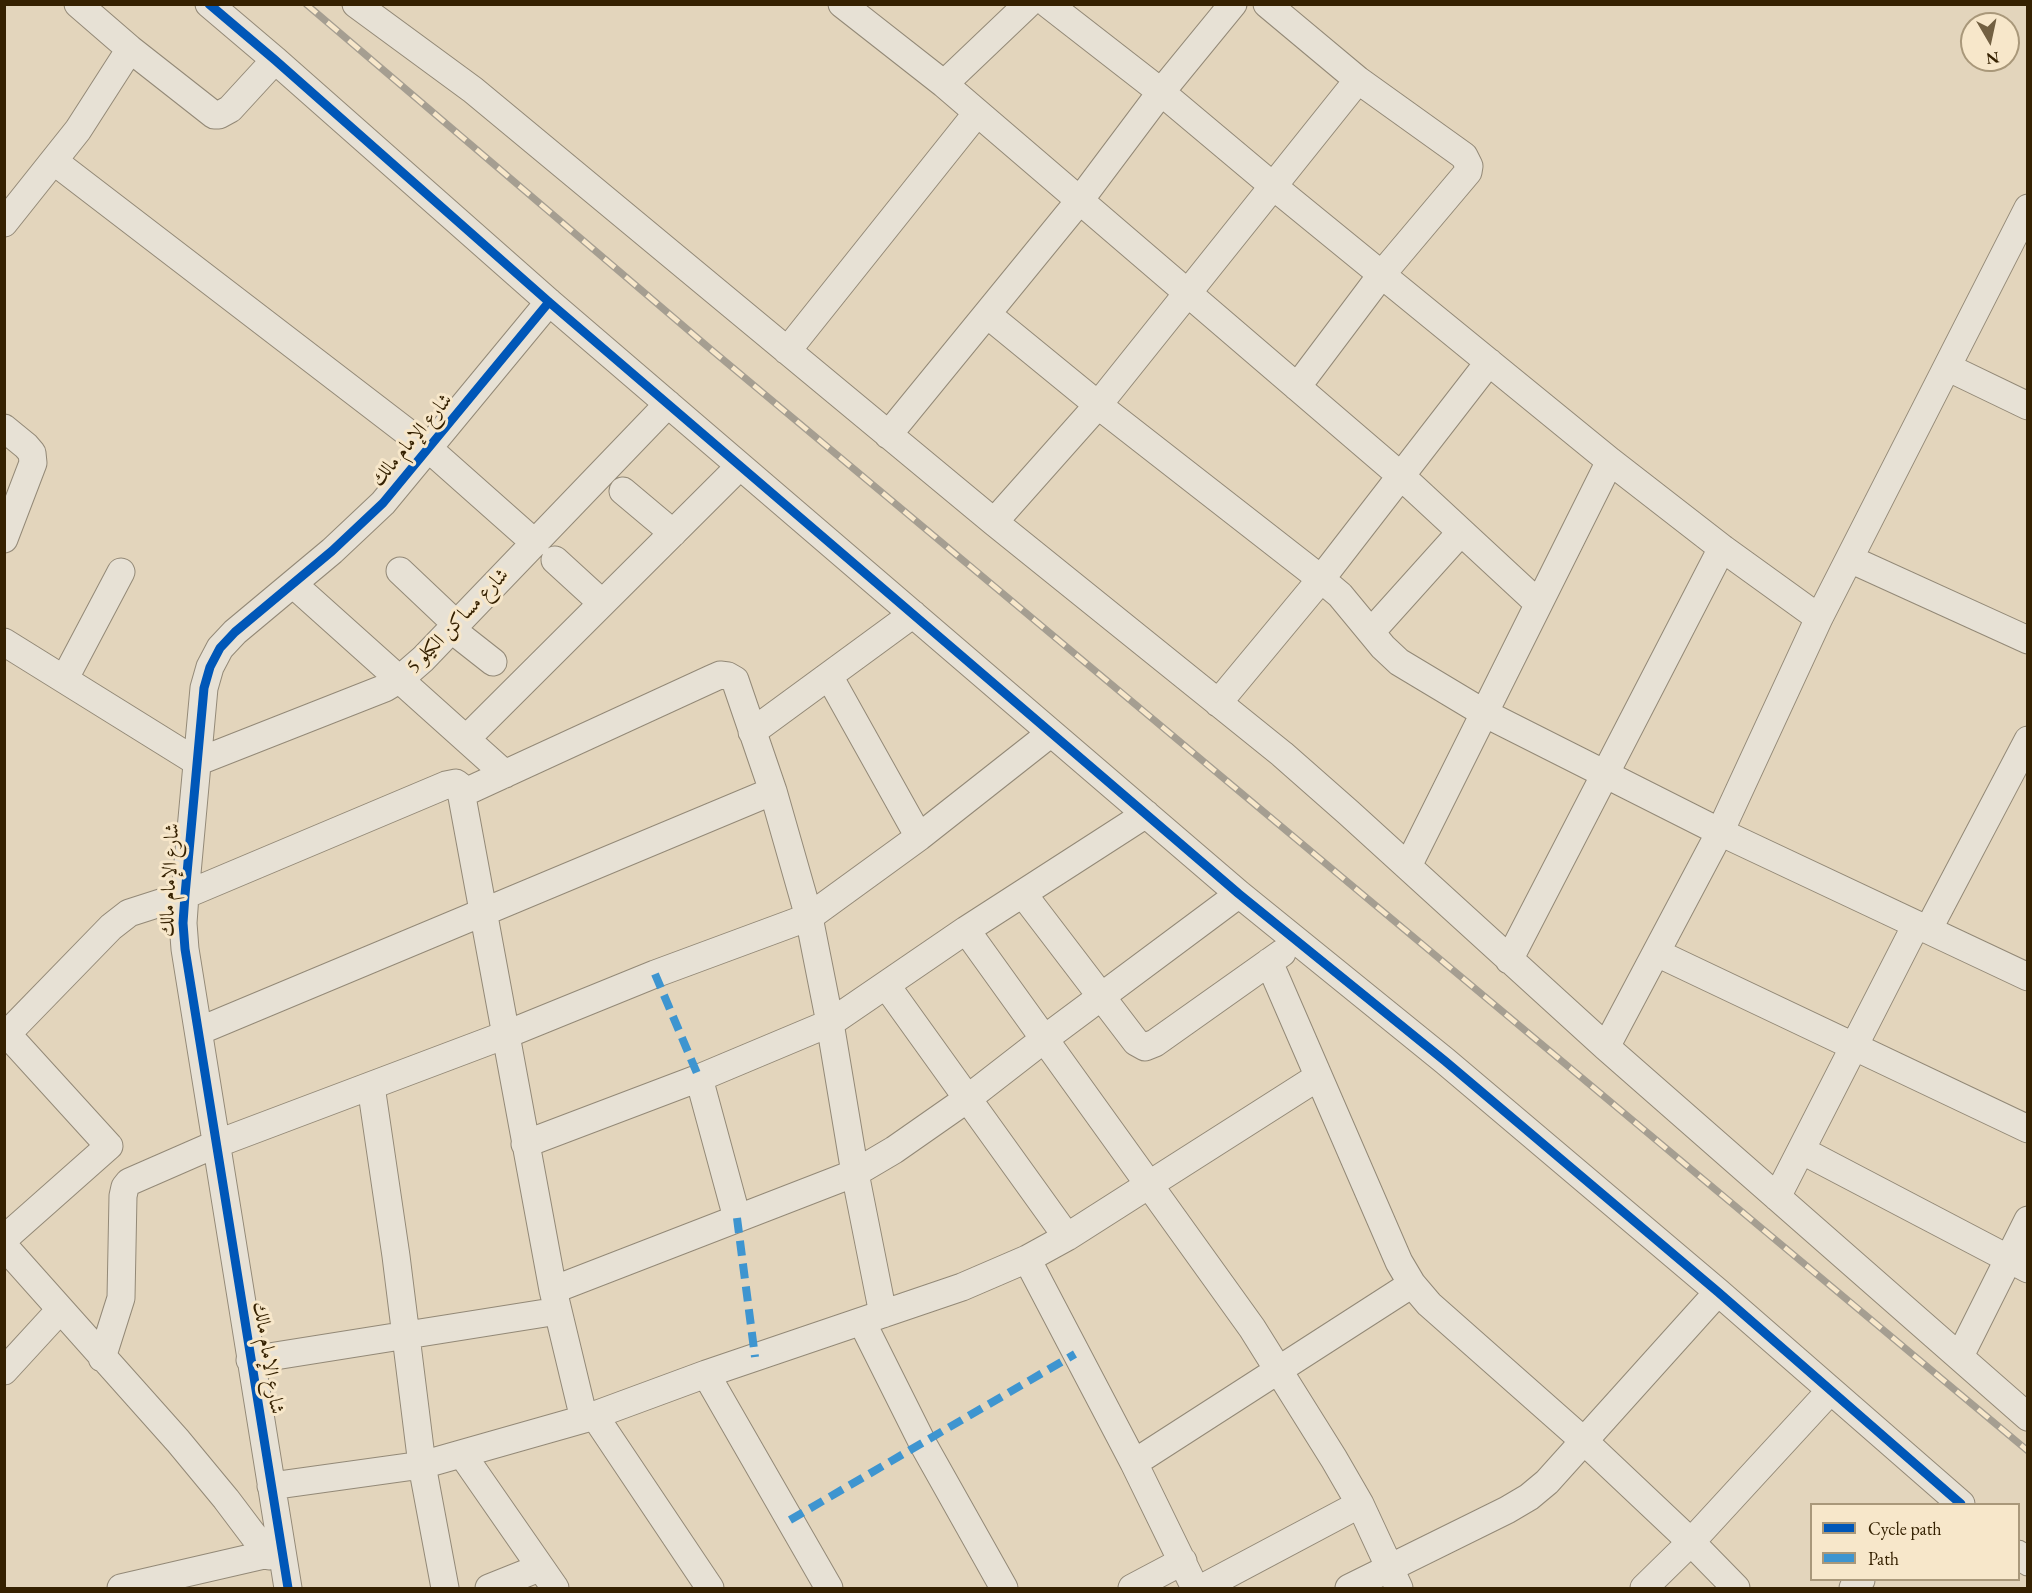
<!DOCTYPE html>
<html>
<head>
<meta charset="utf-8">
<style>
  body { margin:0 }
  #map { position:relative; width:2032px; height:1593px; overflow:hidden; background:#e3d5bc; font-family:"EB Garamond",serif }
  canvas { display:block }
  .frame { position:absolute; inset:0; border:6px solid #352101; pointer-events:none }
  .legend { position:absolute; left:1810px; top:1503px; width:210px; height:78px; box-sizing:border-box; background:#f7e7ca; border:2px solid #a9987a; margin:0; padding:8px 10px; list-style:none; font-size:18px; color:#352101 }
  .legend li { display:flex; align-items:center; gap:12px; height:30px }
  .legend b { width:30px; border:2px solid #a9987a }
  .north { position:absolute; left:1960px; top:12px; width:60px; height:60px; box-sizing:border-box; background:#f7e7ca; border:2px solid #a9987a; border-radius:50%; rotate:171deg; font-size:16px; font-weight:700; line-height:24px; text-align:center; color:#352101 }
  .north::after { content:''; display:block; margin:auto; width:21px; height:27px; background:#726042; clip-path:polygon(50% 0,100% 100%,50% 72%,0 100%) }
</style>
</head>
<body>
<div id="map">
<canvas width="2032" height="1593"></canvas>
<div class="frame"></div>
<ul class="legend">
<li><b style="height:8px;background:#0057b8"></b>Cycle path</li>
<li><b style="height:8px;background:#3e95d0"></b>Path</li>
</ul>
<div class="north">N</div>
</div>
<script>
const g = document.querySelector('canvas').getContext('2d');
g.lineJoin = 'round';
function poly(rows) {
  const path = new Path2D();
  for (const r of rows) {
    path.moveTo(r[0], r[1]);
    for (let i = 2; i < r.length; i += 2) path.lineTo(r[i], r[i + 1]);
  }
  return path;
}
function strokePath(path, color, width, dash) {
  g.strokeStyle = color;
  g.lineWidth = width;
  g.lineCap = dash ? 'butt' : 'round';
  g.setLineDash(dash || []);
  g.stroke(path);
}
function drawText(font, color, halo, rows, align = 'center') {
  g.font = font + ' "EB Garamond",Amiri,serif';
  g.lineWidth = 6;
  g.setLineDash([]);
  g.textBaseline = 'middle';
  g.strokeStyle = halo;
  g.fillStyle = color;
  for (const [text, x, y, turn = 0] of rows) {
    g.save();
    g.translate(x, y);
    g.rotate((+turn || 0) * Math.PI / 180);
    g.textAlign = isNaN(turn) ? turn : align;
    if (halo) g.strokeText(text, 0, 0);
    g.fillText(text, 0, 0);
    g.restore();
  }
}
const minor = poly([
  [78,4,130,49,214,115,219,115,230,109,275,60],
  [209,4,275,60,549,302,1239,894,1445,1061,1718,1292,1961,1504],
  [356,4,473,90,994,522,1282,754,1349,813,1606,1047,2028,1417],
  [842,4,944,84,1401,476,1538,603],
  [1048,4,1161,92,1273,186,1610,461,1722,548,1819,618],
  [1267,4,1358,80,1464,156,1469,166,1468,172,1382,274,1297,387],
  [944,84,1028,4],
  [55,162,429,449,535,543],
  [4,223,78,130,130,49],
  [988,315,1098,405,1321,579,1340,595,1383,647,1399,662,1484,713,1720,832,2028,977],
  [787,351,977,113],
  [1947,367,2028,406],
  [4,428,26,446,32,453,33,463,4,539],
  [888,435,1080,200,1161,92,1233,4],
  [623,491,673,533],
  [994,522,1098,405,1358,80],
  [1850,559,2028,640],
  [555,560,602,603],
  [400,571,456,624],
  [293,584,505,774],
  [451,629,493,662],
  [1371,632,1461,532],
  [4,642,197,762,385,688,400,679,423,659,668,404],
  [829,676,919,837],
  [65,678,121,572],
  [1218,703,1321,579,1489,362],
  [752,732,913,614],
  [466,739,740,466],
  [461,794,711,679,720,675,728,676,735,680,773,791,809,917,830,1023,855,1173,883,1314],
  [1408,866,1610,461],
  [1023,894,1136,1042,1145,1047,1155,1043,1282,953],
  [966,930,1252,1328,1334,1459,1360,1504,1399,1588],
  [1928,930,2028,740],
  [1657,953,2028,1129],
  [1509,960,1722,548],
  [1269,962,1399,1262,1412,1284,1429,1304,1584,1441,1691,1542,1736,1588],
  [886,985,1067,1237],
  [199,1031,773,791],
  [4,1037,111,927,129,913,185,895,446,785,456,783,460,786,553,1290,584,1419],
  [1606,1047,1720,832,1819,618,2028,208],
  [699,1078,737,1218],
  [371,1086,396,1256,422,1465,445,1588],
  [525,1144,699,1078,830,1023,966,930,1146,814],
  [1801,1150,2028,1269],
  [1777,1197,1916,925],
  [4,1239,109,1146,7,1034],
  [4,1246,178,1441,226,1499,269,1556],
  [1027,1259,1134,1463,1195,1588],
  [553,1290,855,1173,894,1150,967,1099,1043,1040,1239,894],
  [862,1322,923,1444,1004,1588],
  [1960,1356,2028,1220],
  [102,1358,121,1298,123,1196,125,1187,129,1182,216,1144,505,1035,655,974,809,917,919,837,1051,733],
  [250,1360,558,1311],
  [4,1371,60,1310],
  [706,1374,829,1588],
  [594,1415,710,1588],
  [462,1454,555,1588],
  [1134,1463,1412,1284],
  [271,1486,422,1465,584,1419,706,1374,962,1287,1027,1259,1067,1237,1318,1077],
  [2018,1554,2028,1562],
  [121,1588,281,1551],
  [288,1588,185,949,183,923,185,895,204,688,210,667,220,648,235,632,332,551,383,503,549,302],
  [489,1588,539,1568],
  [1132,1588,1183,1561],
  [1202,1588,1360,1504],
  [1349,1588,1507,1510,1529,1497,1547,1482,1718,1292],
  [1644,1588,1691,1542,1830,1391],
  [1853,1588,1861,1580]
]);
const rail = poly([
  [306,4,708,347,2028,1451]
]);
const quiet = poly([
  [655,974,699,1078],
  [737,1218,755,1357],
  [790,1520,1075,1354]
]);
const cycleway = poly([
  [209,4,275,60,549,302,1239,894,1445,1061,1718,1292,1961,1504],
  [288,1588,185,949,183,923,185,895,204,688,210,667,220,648,235,632,332,551,383,503,549,302]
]);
const streetNames = [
  ["شارع الإمام مالك",412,440,-50],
  ["شارع مساكن الكيلو 5",458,621,-46],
  ["شارع الإمام مالك",170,880,-87],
  ["شارع الإمام مالك",268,1358,81]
];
strokePath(minor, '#938977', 29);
strokePath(minor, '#e7e1d5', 27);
strokePath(rail, '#a59e91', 7);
strokePath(rail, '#f7e7ca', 4.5, [14]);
strokePath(quiet, '#3e95d0', 8, [15, 8]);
strokePath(cycleway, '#0057b8', 9);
drawText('20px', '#352101', '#f7e7ca', streetNames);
</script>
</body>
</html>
